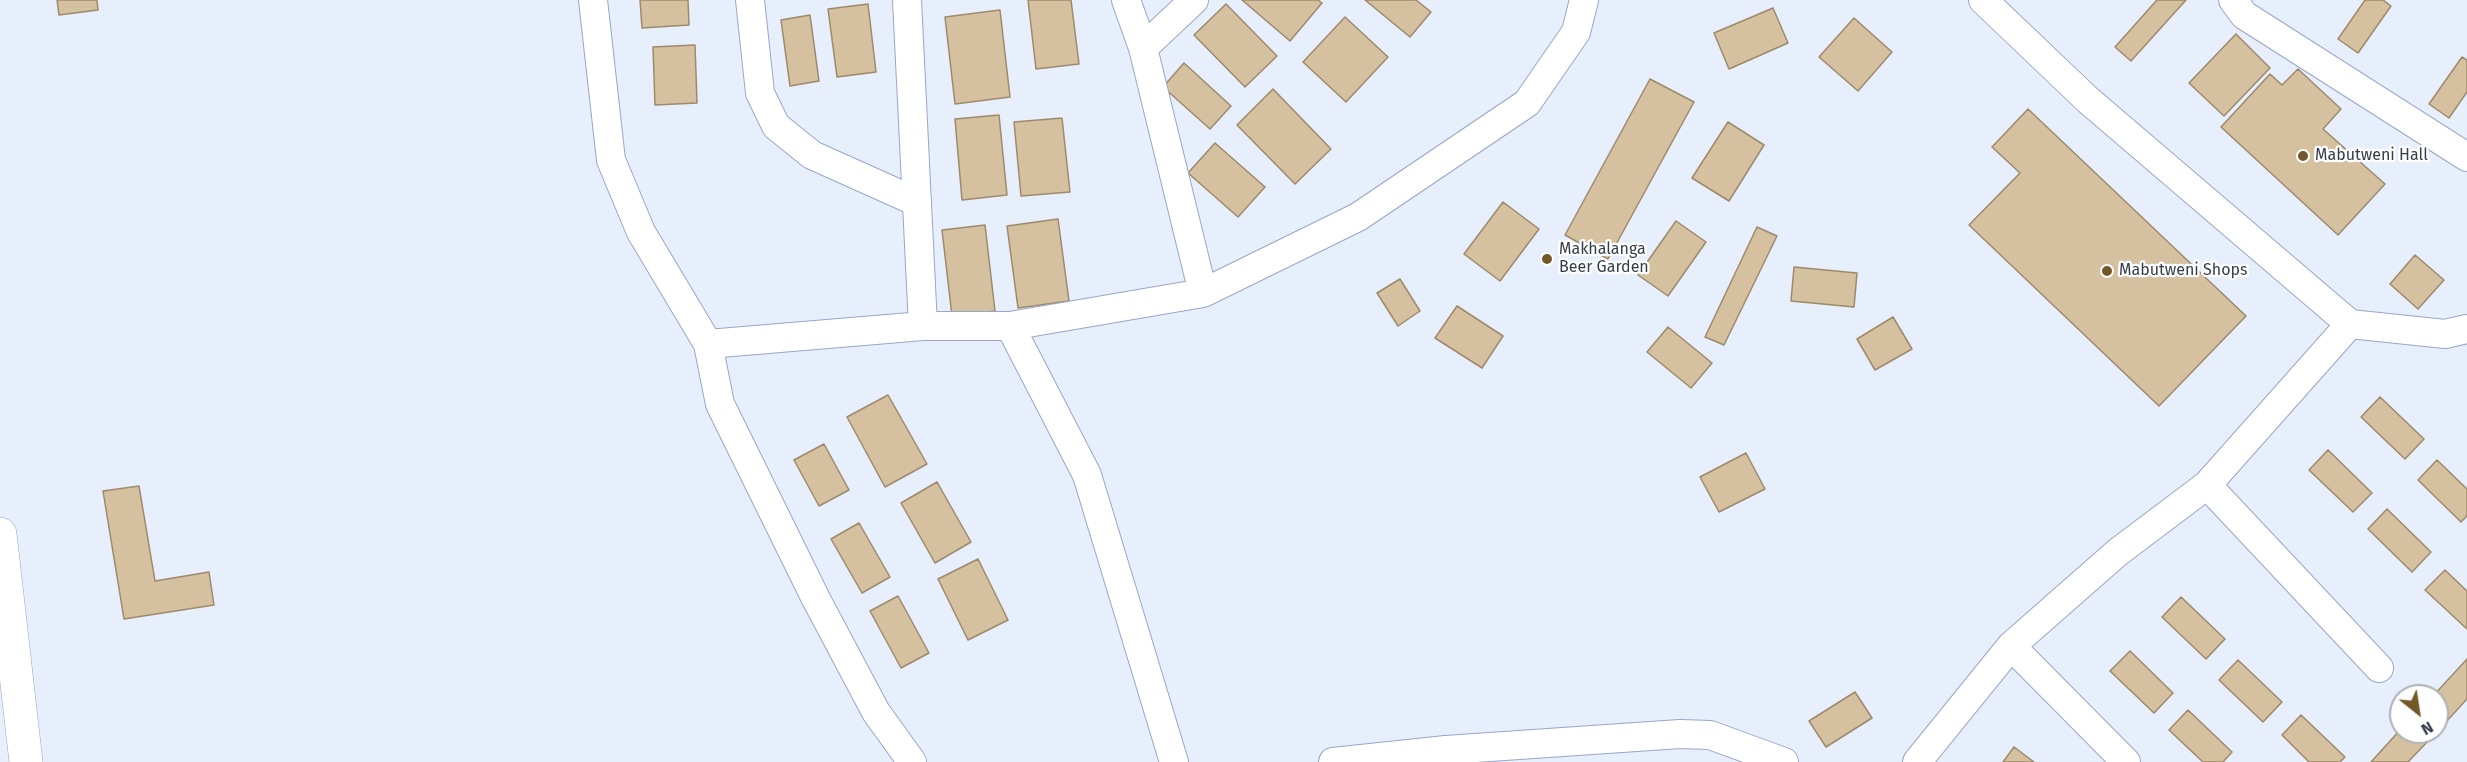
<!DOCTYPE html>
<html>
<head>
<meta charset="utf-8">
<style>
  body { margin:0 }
  #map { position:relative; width:2467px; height:762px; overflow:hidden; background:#e7eefc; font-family:"Fira Sans",sans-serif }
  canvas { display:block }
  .north { position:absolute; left:2389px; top:684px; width:60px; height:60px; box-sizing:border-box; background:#fff; border:2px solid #afb1b7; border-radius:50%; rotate:150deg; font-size:16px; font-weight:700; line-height:24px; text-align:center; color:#363d4a }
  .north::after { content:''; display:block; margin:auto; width:21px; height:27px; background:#73582a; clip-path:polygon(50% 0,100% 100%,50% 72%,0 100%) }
</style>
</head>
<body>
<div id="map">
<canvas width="2467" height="762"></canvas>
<div class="north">N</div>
</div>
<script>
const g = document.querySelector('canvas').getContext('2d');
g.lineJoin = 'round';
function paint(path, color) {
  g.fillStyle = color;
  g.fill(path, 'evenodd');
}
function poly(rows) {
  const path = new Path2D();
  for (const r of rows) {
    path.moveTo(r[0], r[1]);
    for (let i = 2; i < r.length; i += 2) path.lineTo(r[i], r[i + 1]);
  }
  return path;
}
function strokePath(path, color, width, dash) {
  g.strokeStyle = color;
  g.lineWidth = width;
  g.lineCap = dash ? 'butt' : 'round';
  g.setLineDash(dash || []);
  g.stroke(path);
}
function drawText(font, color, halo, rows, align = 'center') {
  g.font = font + ' "Fira Sans",sans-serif';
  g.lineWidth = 4.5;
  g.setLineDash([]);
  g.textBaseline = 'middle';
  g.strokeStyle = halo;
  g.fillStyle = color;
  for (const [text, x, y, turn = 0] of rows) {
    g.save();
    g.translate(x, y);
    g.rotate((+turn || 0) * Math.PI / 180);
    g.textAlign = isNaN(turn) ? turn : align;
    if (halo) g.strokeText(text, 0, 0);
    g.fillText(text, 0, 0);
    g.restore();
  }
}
const building = poly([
  [57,0,97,0,98,10,59,15,57,0],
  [640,0,688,0,689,25,642,28,640,0],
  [1028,0,1071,0,1079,64,1036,69,1028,0],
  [1242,0,1318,0,1322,3,1290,41,1242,0],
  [1365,0,1416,0,1431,12,1410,37,1365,0],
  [2157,0,2186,0,2131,61,2115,47,2157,0],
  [2365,0,2383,0,2391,6,2358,53,2338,39,2365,0],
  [868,4,876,72,837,77,828,9,868,4],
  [1226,4,1277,56,1245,87,1194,35,1226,4],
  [1773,8,1788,43,1729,69,1714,33,1773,8],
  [1000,10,1010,97,955,104,945,17,1000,10],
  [810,15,819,81,790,86,781,20,810,15],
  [1345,17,1388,57,1346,102,1303,62,1345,17],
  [1854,18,1892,52,1858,91,1819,57,1854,18],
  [2236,34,2270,68,2224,116,2189,83,2236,34],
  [695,45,697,103,655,105,653,47,695,45],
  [2462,57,2467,60,2467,92,2449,118,2429,104,2462,57],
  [1184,63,1231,106,1210,129,1163,87,1184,63],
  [2298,69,2341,109,2323,129,2385,184,2338,235,2221,127,2270,74,2282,85,2298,69],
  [1650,79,1694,102,1608,259,1565,235,1650,79],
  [1273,89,1331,149,1295,184,1237,125,1273,89],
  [2028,109,2246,316,2159,406,1969,225,2020,173,1992,147,2028,109],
  [999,115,1007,195,962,200,955,119,999,115],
  [1062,118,1070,192,1021,196,1014,122,1062,118],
  [1728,122,1764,145,1729,201,1692,178,1728,122],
  [1215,143,1265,187,1238,217,1188,173,1215,143],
  [1503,202,1539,229,1500,281,1464,254,1503,202],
  [1058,219,1069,301,1018,308,1007,226,1058,219],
  [1676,221,1706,242,1668,296,1638,275,1676,221],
  [985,225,995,311,952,316,942,230,985,225],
  [1757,227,1777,236,1724,345,1705,337,1757,227],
  [2415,255,2444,280,2418,309,2390,284,2415,255],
  [1794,267,1857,273,1854,307,1791,301,1794,267],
  [1400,279,1420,311,1398,326,1377,293,1400,279],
  [1457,306,1503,336,1482,368,1435,338,1457,306],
  [1893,317,1912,349,1875,370,1857,339,1893,317],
  [1668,327,1712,363,1691,388,1647,352,1668,327],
  [888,395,927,464,885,487,847,417,888,395],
  [2380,397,2424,439,2405,459,2361,417,2380,397],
  [824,444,849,490,819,506,794,460,824,444],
  [2328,450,2372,493,2353,512,2309,470,2328,450],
  [1746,453,1765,489,1719,512,1700,477,1746,453],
  [2437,460,2467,489,2467,516,2461,522,2418,480,2437,460],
  [937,482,971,542,935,563,901,503,937,482],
  [139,486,155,581,209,572,214,605,124,619,103,491,139,486],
  [2387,509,2431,552,2412,572,2368,529,2387,509],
  [859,523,890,577,862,593,831,539,859,523],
  [978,559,1008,620,968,640,938,579,978,559],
  [2445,570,2467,591,2467,629,2425,590,2445,570],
  [898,596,929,653,901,668,870,611,898,596],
  [2181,597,2225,639,2206,659,2162,617,2181,597],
  [2130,651,2173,693,2154,713,2110,671,2130,651],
  [2467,659,2467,699,2446,722,2437,713,2437,696,2433,696,2467,659],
  [2238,660,2282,702,2263,722,2219,680,2238,660],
  [1855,692,1872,718,1826,747,1809,721,1855,692],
  [2188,710,2232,752,2223,762,2203,762,2169,730,2188,710],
  [2301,715,2345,757,2340,762,2309,762,2282,735,2301,715],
  [2401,729,2401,732,2423,732,2430,739,2408,762,2371,762,2401,729],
  [2014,747,2034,762,2003,762,2014,747]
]);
const minor = poly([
  [593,0,611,160,641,232,708,344,923,326,1010,326,1203,293,1358,217,1527,103,1576,32,1584,0],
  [750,0,760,93,776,126,812,155,917,202],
  [907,0,923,326],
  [1126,0,1143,48,1203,293],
  [1983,0,2088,100,2350,324],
  [2233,0,2244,15,2467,157],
  [1143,48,1194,0],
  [1010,326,1087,475,1174,762],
  [708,344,720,404,816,599,876,712,912,762],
  [2207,485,2379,668],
  [2011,646,2126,762],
  [1333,762,1446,750,1680,734,1710,735,1784,762],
  [1917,762,2011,646,2118,552,2207,485,2350,324,2445,334,2467,329]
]);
const tertiary = poly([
  [0,534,26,762]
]);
const markers = [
  [2303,156,6,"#73582a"],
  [1547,259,6,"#73582a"],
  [2107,271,6,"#73582a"]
];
const poiNames = [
  ["Mabutweni Hall",2315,156],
  ["Makhalanga",1559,250],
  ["Beer Garden",1559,268],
  ["Mabutweni Shops",2119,271]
];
paint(building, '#d5c09f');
strokePath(building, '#9e8a6b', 1.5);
strokePath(minor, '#98a7c7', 30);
strokePath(tertiary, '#98a7c7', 34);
strokePath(minor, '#fff', 28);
strokePath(tertiary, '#fff', 33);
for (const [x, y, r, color] of markers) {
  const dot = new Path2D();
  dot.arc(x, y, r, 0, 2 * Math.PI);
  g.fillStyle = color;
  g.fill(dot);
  strokePath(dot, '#fff', 2);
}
drawText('16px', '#363d4a', '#fff', poiNames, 'left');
</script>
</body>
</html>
